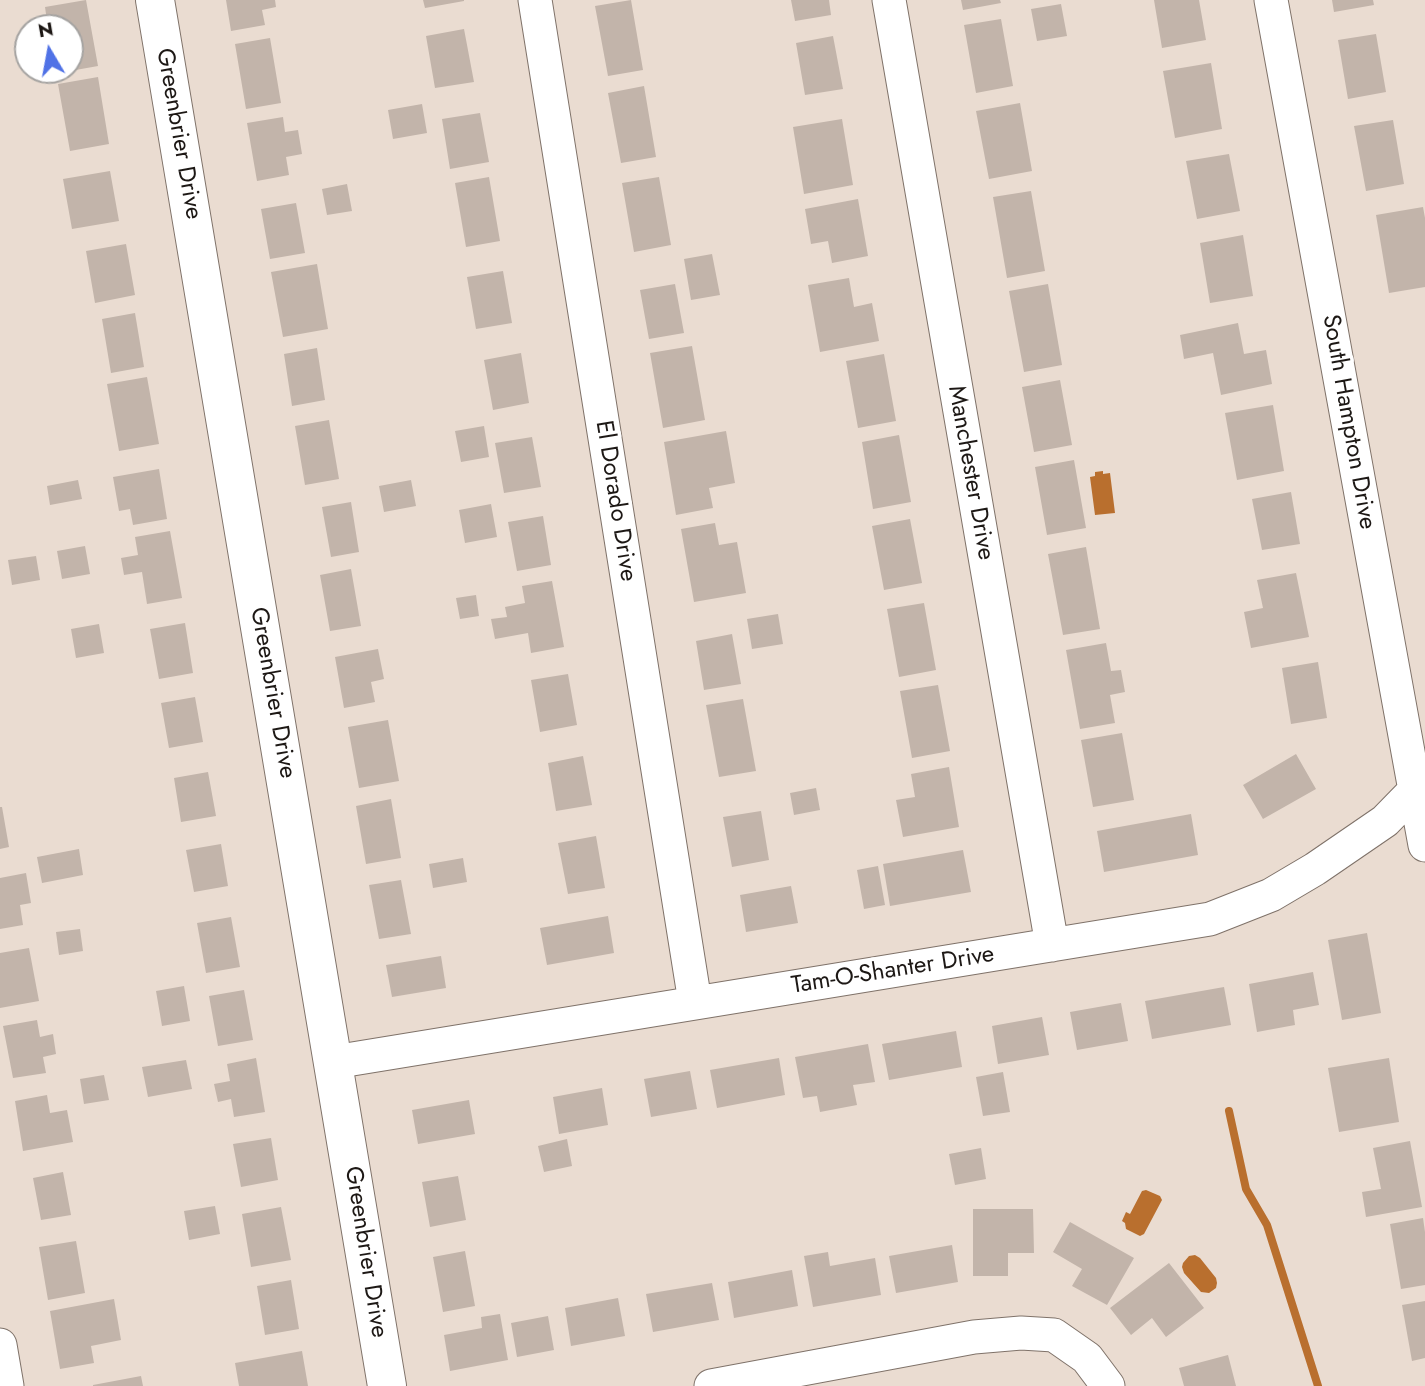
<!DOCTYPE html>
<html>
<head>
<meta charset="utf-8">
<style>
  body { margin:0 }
  #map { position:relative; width:1425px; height:1386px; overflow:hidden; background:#eadcd1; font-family:Jost,sans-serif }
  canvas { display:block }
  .north { position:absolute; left:14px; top:14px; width:70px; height:70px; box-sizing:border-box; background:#fff; border:2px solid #a5a3a1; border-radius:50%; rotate:350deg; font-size:19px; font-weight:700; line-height:28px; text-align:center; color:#1d1815 }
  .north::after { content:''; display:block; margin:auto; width:24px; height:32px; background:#5072e6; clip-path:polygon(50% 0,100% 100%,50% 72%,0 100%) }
</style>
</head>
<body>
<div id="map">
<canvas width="1425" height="1386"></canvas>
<div class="north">N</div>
</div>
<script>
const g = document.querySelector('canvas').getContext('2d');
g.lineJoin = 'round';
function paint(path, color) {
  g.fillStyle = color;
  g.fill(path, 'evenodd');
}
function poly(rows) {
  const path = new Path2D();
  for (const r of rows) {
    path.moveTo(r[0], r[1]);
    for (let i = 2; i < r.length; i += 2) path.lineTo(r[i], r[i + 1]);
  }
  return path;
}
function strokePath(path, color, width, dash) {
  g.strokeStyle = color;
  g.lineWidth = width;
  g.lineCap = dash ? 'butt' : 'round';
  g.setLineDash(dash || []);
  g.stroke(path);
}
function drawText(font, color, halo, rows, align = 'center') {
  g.font = font + ' Jost,sans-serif';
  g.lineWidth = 7;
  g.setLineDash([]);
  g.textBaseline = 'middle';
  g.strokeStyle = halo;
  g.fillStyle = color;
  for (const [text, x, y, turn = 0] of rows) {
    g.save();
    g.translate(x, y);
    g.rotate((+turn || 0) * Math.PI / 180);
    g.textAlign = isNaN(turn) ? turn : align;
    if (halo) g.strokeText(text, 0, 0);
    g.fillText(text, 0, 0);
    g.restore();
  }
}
const water = poly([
  [1103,471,1103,474,1110,473,1115,513,1095,515,1090,477,1095,476,1095,472],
  [1146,1190,1160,1196,1162,1200,1144,1234,1140,1236,1126,1229,1125,1223,1122,1221,1126,1212,1130,1214,1142,1191],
  [1195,1255,1200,1258,1216,1278,1217,1283,1216,1288,1209,1293,1201,1292,1184,1273,1182,1267,1183,1263,1189,1256]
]);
const stream = poly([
  [1229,1111,1246,1189,1267,1225,1318,1386]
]);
const building = poly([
  [86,0,98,66,70,71,70,28,48,28,45,7],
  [226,0,275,0,276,7,262,10,265,25,231,31],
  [423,0,464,0,464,1,425,8],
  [631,0,643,70,608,76,595,6],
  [791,0,829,0,831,15,795,21],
  [961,0,1000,0,1001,3,963,10],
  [1154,0,1199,0,1206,40,1162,48],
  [1332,0,1373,0,1374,5,1334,12],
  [1061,4,1067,36,1037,41,1031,9],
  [1001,19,1013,86,976,93,964,25],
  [464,29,474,82,435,88,426,36],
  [1376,34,1386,92,1348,99,1338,40],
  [833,36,843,89,805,95,796,43],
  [270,38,281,103,246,109,235,44],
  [1211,63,1222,129,1175,138,1163,71],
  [98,77,109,144,70,151,58,84],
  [644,86,656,157,621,163,608,93],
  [1020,103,1032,171,989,179,976,111],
  [422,104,427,133,393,139,388,110],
  [480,113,489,162,450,169,442,119],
  [283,117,285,132,298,130,302,154,286,157,289,175,257,181,247,123],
  [842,119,853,185,804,194,793,127],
  [1393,120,1404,184,1366,191,1354,126],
  [1229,154,1240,211,1197,219,1186,161],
  [110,171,119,221,72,229,63,179],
  [489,177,500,241,466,247,455,183],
  [659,177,671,245,634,252,622,183],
  [347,184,352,211,327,215,322,189],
  [1031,191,1045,271,1007,278,993,197],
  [858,199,868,256,832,263,828,241,811,244,805,209],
  [296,203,305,253,270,259,261,209],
  [1423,207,1425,218,1425,287,1389,293,1376,215],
  [1243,235,1253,296,1210,303,1200,243],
  [126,244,135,295,95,303,86,251],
  [712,254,720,295,691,300,684,259],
  [317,264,328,329,283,337,271,272],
  [503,271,512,323,476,329,467,277],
  [849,278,854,307,872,303,879,341,820,352,808,285],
  [675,284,684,333,649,339,640,290],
  [1048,284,1062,365,1024,372,1009,291],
  [135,313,144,367,111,373,102,319],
  [1238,323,1244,354,1266,350,1272,384,1221,395,1213,353,1184,359,1180,335],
  [692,346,705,420,663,428,650,353],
  [317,348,325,400,292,406,284,354],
  [521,353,529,403,493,410,484,360],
  [884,354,896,421,858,428,846,361],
  [147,377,159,444,119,451,107,384],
  [1060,380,1072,445,1034,452,1022,387],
  [1273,405,1284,471,1237,480,1225,413],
  [329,420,339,479,305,485,295,426],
  [484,426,489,457,461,462,455,431],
  [726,431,735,483,709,488,713,508,676,515,664,442],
  [899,435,911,502,873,509,862,442],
  [532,437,541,487,504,493,495,443],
  [1074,460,1086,528,1047,535,1035,467],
  [159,469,167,519,133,525,130,509,119,511,113,477],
  [78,480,82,499,50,505,47,486],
  [411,480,416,506,384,512,379,486],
  [1291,492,1300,544,1262,550,1252,499],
  [351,502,359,552,331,557,322,507],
  [491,504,497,537,465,543,459,510],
  [543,516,551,565,517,571,508,522],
  [910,519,922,583,884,590,872,526],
  [715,523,719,545,737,542,746,593,694,602,681,529],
  [170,531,182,598,147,604,142,572,124,575,121,558,138,555,135,537],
  [85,546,90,574,62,579,57,551],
  [1086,547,1100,629,1063,635,1048,554],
  [36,556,40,580,12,585,8,560],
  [351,569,361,626,330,631,320,575],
  [1296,573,1309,637,1251,648,1244,612,1263,608,1257,580],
  [552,581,564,647,531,653,528,633,495,639,491,619,507,617,505,607,525,603,522,586],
  [476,595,479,616,460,619,456,598],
  [924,603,936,670,899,677,887,609],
  [778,614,783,644,752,649,747,619],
  [185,623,193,673,159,679,150,629],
  [99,624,104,653,76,658,71,629],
  [732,634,741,684,704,690,696,641],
  [1106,643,1111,671,1121,670,1125,692,1110,695,1115,723,1080,729,1066,650],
  [378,649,384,679,371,682,375,702,344,708,335,657],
  [1318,662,1327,718,1291,724,1282,668],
  [568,674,577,725,540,732,531,680],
  [938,685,950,751,912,758,900,691],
  [195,697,203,742,169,748,161,703],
  [743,699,756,771,719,777,706,705],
  [388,720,399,781,359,788,348,727],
  [1122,733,1134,800,1093,807,1081,740],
  [1296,754,1316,789,1263,819,1243,785],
  [583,756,592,805,556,811,548,763],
  [949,767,959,827,903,837,896,800,915,797,911,774],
  [208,772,216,816,181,822,174,778],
  [816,788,820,810,794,815,790,793],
  [391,799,401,858,366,864,356,806],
  [0,807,2,807,9,847,0,849],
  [761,811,769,860,732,867,723,817],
  [1191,814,1198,855,1104,872,1097,831],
  [596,836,605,888,568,894,558,843],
  [221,844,228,886,194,892,186,850],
  [79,849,83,875,42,883,37,857],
  [963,850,971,892,890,906,883,864],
  [463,858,467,882,433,888,429,864],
  [878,866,885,905,864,909,857,870],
  [26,873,31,903,20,905,23,925,0,929,0,878],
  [401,880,411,934,379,939,369,885],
  [791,886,798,923,746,932,740,895],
  [608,916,614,953,547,965,540,928],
  [231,917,240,967,206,973,197,923],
  [80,929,83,951,59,955,56,932],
  [1367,933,1381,1013,1342,1020,1328,940],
  [29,948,39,1001,0,1008,0,953],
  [441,956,446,988,392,997,386,965],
  [1313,972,1319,1005,1293,1010,1295,1025,1257,1032,1249,984],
  [184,986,190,1021,162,1026,156,991],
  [1224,987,1231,1025,1152,1039,1145,1001],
  [244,990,253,1040,218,1046,209,996],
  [1121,1003,1128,1041,1077,1050,1070,1012],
  [1042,1017,1049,1055,998,1064,992,1026],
  [37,1020,40,1037,53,1034,56,1054,43,1057,46,1073,13,1078,3,1026],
  [956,1031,962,1067,889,1080,882,1044],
  [868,1044,875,1082,853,1085,857,1105,820,1112,817,1096,803,1098,795,1057],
  [256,1058,265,1112,234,1117,231,1099,218,1102,214,1084,230,1081,227,1064],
  [779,1058,785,1095,717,1108,710,1070],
  [1389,1058,1399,1122,1339,1132,1328,1068],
  [186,1060,192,1089,148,1097,142,1067],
  [690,1071,697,1109,651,1117,644,1079],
  [1003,1072,1010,1112,983,1116,976,1077],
  [104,1075,109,1100,84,1104,80,1079],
  [602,1088,608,1125,559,1134,553,1097],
  [47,1095,50,1113,67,1110,73,1142,23,1151,15,1101],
  [469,1100,475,1134,418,1144,412,1110],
  [271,1138,278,1180,241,1187,233,1144],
  [567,1139,572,1166,544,1172,538,1146],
  [1410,1141,1422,1207,1366,1217,1362,1192,1381,1189,1373,1148],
  [981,1148,986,1179,955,1185,949,1154],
  [63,1172,71,1215,41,1220,33,1178],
  [458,1176,466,1220,430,1227,422,1182],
  [215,1206,220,1234,189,1240,184,1211],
  [281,1207,291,1260,251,1267,242,1214],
  [973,1209,1033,1209,1034,1253,1008,1253,1008,1276,973,1276],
  [1423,1218,1425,1232,1425,1285,1401,1289,1390,1224],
  [1070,1222,1134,1258,1107,1305,1072,1286,1082,1269,1053,1252],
  [76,1241,85,1293,48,1300,39,1247],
  [952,1245,958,1282,896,1293,889,1256],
  [465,1251,475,1306,443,1312,433,1257],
  [828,1252,830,1266,875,1258,881,1295,813,1307,804,1256],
  [1169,1263,1204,1308,1166,1337,1152,1318,1131,1335,1110,1308],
  [792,1270,798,1306,734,1318,728,1282],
  [291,1280,299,1329,265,1335,257,1286],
  [712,1283,719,1320,653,1332,646,1294],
  [618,1298,625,1336,571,1346,565,1308],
  [114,1299,121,1340,91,1346,94,1363,60,1369,50,1311],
  [1425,1301,1425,1358,1412,1361,1402,1305],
  [500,1314,508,1360,450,1371,444,1335,482,1328,481,1317],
  [548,1316,554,1350,517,1357,511,1323],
  [302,1351,308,1386,239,1386,235,1363],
  [1228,1355,1236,1386,1184,1386,1179,1368],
  [141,1376,143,1386,93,1386,93,1385]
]);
const minor = poly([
  [535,0,695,1002],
  [889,0,1052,945],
  [1271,0,1425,845],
  [334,1062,1210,919,1271,895,1315,869,1385,821,1425,780],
  [0,1345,7,1386],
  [711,1386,974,1337,1021,1333,1054,1335,1087,1358,1108,1386]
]);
const tertiary = poly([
  [155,0,387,1386]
]);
const streetNames = [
  ["Greenbrier Drive",178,134,80],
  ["South Hampton Drive",1348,422,80],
  ["Manchester Drive",970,473,80],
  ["El Dorado Drive",615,501,81],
  ["Greenbrier Drive",272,693,80],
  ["Tam-O-Shanter Drive",893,971,-9],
  ["Greenbrier Drive",365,1252,81]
];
paint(water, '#b96f2e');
strokePath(stream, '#b96f2e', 8);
paint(building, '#c2b4aa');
strokePath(minor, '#7f7269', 35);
strokePath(tertiary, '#7f7269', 40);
strokePath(minor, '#fff', 33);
strokePath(tertiary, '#fff', 38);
drawText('24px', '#1d1815', '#fff', streetNames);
</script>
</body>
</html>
